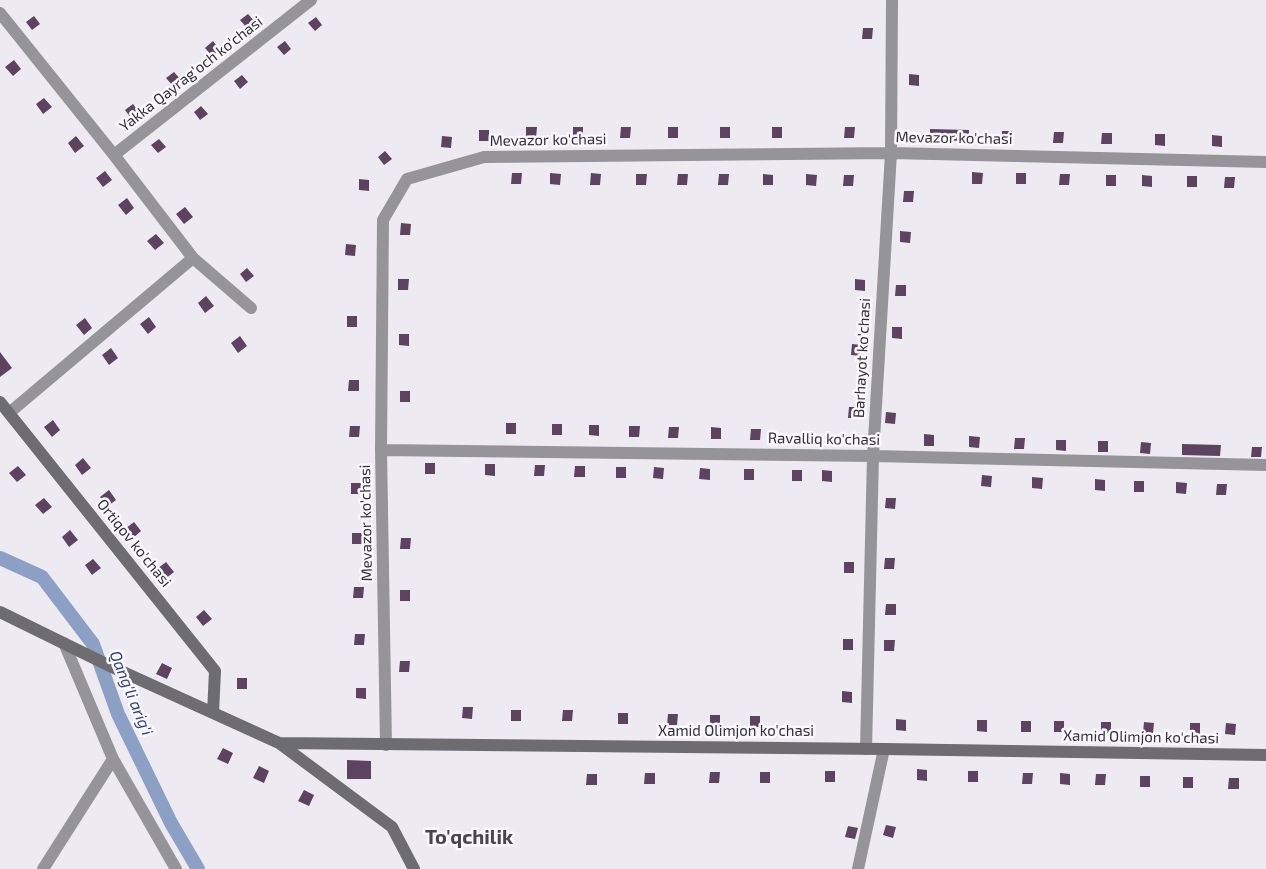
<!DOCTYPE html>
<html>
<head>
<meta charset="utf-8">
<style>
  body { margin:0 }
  canvas { display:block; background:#edeaf2 }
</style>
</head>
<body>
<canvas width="1266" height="869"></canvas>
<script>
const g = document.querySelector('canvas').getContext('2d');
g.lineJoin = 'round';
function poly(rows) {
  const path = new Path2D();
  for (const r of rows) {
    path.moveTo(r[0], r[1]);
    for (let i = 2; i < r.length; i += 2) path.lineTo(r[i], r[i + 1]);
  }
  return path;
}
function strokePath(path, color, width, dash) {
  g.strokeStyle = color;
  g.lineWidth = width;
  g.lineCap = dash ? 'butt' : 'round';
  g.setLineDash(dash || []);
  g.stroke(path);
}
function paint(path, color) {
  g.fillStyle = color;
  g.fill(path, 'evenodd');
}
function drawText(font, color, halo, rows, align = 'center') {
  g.font = font + ' "Exo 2",sans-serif';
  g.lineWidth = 5;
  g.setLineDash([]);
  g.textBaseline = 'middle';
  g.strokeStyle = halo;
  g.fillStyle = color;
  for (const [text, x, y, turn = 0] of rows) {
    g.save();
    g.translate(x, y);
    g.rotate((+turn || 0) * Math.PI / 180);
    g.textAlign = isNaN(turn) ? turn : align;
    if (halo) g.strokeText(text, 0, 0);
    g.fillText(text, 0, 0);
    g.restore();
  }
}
const canal = poly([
  [0,558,42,577,93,644,118,714,171,823,198,869]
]);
const building = poly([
  [248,14,255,22,247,28,240,20],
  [34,16,40,24,32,30,26,22],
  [316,17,322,25,315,31,308,23],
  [863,28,873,28,872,39,862,39],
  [213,41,220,50,212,56,205,48],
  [285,41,291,49,284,55,277,47],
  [14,60,21,69,13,76,5,67],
  [174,72,181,80,173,86,166,78],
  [909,74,919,75,919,86,909,85],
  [242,75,248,82,240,89,234,81],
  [44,98,52,107,43,114,36,104],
  [133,104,139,112,131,118,125,110],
  [201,106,208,114,200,120,194,112],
  [526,127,537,127,536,138,526,138],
  [573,127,583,127,583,138,573,138],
  [621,127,631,127,630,138,620,138],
  [668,127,678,127,678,138,668,138],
  [720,127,730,127,730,138,720,138],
  [772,127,782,127,782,138,772,138],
  [845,127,855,127,854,138,844,138],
  [930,129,969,130,969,141,930,140],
  [479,130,489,130,489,141,479,141],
  [1002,131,1012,131,1012,142,1002,142],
  [1054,132,1064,132,1063,143,1053,143],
  [1102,133,1112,133,1112,144,1101,144],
  [1155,134,1165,134,1165,146,1155,145],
  [1212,135,1222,136,1222,147,1212,146],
  [76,136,84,146,75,153,68,143],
  [442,136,452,137,451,148,441,147],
  [159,139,166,147,158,153,151,145],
  [385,151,392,159,384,165,378,157],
  [105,171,112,180,103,187,96,178],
  [972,172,983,173,982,184,972,184],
  [512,173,522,173,521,184,511,184],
  [550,173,561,174,560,185,550,184],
  [591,173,601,174,600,185,590,185],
  [1016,173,1026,173,1026,184,1016,184],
  [636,174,647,174,646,185,636,185],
  [678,174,688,174,687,185,677,185],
  [719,174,729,174,728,185,718,185],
  [763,174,773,175,773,185,763,185],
  [806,174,817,175,816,186,806,185],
  [1060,174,1070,174,1069,185,1059,185],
  [844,175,854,175,853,186,843,186],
  [1106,175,1116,175,1116,186,1106,186],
  [1142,175,1152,176,1152,187,1142,186],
  [1187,176,1197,176,1197,187,1187,187],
  [1225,177,1235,177,1234,188,1224,188],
  [359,179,369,180,369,191,359,190],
  [904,191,914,191,913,202,903,202],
  [127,198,134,208,126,215,118,205],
  [185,207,193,217,184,224,176,214],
  [401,223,411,224,410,235,400,235],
  [900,231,911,232,910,243,900,242],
  [156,234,164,243,155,250,147,241],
  [346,244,356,245,355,256,345,255],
  [247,268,254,276,246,282,240,274],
  [398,279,409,279,408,290,398,290],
  [855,279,865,280,865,291,855,290],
  [896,285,906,285,906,296,895,296],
  [206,296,214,306,205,313,198,303],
  [347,316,357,316,357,327,347,327],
  [149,317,156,327,148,334,140,324],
  [85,318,92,328,84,335,76,325],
  [892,327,902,327,902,339,892,338],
  [399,334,409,334,409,346,399,345],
  [240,336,247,346,238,353,231,343],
  [852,344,862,345,861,356,851,355],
  [111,348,118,358,109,365,102,355],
  [0,352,12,368,0,377],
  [349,380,359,380,359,391,348,391],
  [400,391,410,391,410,402,400,402],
  [849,407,859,407,858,418,848,418],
  [886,412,896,413,895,424,885,423],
  [53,420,60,430,52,437,44,427],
  [506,423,516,423,516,434,506,434],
  [552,424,562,424,562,435,552,435],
  [589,425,599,425,599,436,589,435],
  [350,426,360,426,359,437,349,437],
  [629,426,640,426,639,437,629,437],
  [669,427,679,427,678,438,668,438],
  [711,427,721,428,721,439,711,439],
  [751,429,761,429,760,440,750,440],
  [924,434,934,435,934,446,924,446],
  [969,436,980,437,979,448,969,447],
  [1015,438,1025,438,1024,449,1014,449],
  [1056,440,1066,440,1066,451,1056,450],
  [1098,441,1108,441,1108,452,1098,452],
  [1141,442,1151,443,1150,454,1140,453],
  [1182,444,1221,445,1220,456,1182,455],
  [1252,447,1262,447,1261,457,1251,457],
  [83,458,91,468,82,475,75,465],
  [425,463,435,463,435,474,425,474],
  [485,464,495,464,495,476,485,475],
  [535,465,545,465,544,476,534,476],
  [18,466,26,475,17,482,9,473],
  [575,466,585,466,585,477,574,477],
  [616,467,626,467,626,478,616,478],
  [654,467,664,468,663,479,653,478],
  [700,468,710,469,710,480,699,479],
  [744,469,754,469,754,480,744,480],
  [792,470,802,470,802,481,792,481],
  [822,470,832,471,832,482,822,481],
  [982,475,992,476,991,487,981,486],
  [1032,477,1043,478,1042,489,1032,488],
  [1095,479,1105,480,1105,491,1095,490],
  [1134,481,1144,481,1144,492,1134,492],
  [1176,482,1187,483,1186,494,1176,493],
  [351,483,361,483,361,494,351,494],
  [1217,484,1227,484,1226,495,1216,495],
  [109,490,116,500,108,506,100,497],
  [44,498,52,507,43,514,35,505],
  [886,498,896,498,895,509,885,508],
  [134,522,141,531,133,538,125,529],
  [70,530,78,540,69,547,62,537],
  [352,533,362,533,362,544,352,544],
  [401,538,411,538,410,549,400,549],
  [885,558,895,558,894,569,884,569],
  [93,559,101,568,92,575,85,565],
  [166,562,174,572,165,579,157,569],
  [844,562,854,562,854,573,844,573],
  [354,587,364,587,363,598,353,598],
  [400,590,410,590,410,601,400,601],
  [886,604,896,604,896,615,885,615],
  [204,610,212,619,203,626,196,617],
  [355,634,365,634,364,645,354,645],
  [843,639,853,639,853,650,843,650],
  [884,640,895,640,894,651,884,651],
  [400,661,410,661,409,672,399,672],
  [162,663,172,668,167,679,156,674],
  [237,678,247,678,247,689,237,689],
  [356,688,366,688,366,699,356,698],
  [842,691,852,692,852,703,842,702],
  [463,707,473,707,472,719,462,718],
  [511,710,521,710,521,721,511,721],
  [563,710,573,710,572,721,562,721],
  [618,713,628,713,628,724,618,724],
  [668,714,678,714,677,725,667,725],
  [710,715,720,715,720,726,710,726],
  [750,716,760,716,760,727,750,727],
  [896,719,906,720,906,731,896,730],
  [977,720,987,720,987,732,977,731],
  [1021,721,1031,721,1031,732,1021,732],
  [1054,721,1064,721,1064,732,1054,732],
  [1101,722,1111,722,1111,733,1101,733],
  [1144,722,1154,723,1153,733,1143,733],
  [1190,723,1200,723,1200,734,1190,734],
  [1226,723,1236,724,1235,735,1225,734],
  [223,748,233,753,228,764,217,759],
  [347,760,371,761,371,779,347,779],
  [259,766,269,771,264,783,253,778],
  [917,769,927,770,927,781,917,780],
  [825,771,835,771,835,782,825,782],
  [968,771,978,771,978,782,968,782],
  [710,772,720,772,719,783,709,783],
  [760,772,770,772,770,783,760,783],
  [645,773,655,773,655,784,644,784],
  [1023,773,1033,773,1032,784,1022,784],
  [1060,773,1070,774,1070,785,1060,784],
  [587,774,597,774,597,785,586,785],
  [1096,774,1106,774,1105,785,1095,785],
  [1140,776,1150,776,1150,787,1140,787],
  [1183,777,1193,777,1193,788,1183,788],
  [1229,778,1239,778,1239,789,1228,789],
  [304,790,314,795,309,806,298,801],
  [886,825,896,827,893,838,883,835],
  [848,826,858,828,855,839,845,837]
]);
const street = poly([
  [0,13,114,155,193,258,251,308],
  [114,155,311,0],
  [9,413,193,258],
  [381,450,873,456,1266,465],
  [64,643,113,759,176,869],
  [386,745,381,450,383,220,407,179,484,157,891,153,1266,162],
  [866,749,873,456,891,153,892,0],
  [43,869,113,759],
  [858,869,884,749]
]);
const secondary = poly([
  [0,402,215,671,213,713],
  [0,612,112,667,279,743,884,749,1266,755],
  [279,743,392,827,414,869]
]);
const streetNames = [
  ["Yakka Qayrag'och ko'chasi",191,74,-38],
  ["Mevazor ko'chasi",954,138,1],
  ["Mevazor ko'chasi",548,140,-1],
  ["Barhayot ko'chasi",862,358,-87],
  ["Ravalliq ko'chasi",824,439,1],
  ["Mevazor ko'chasi",366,523,-91],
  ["Ortiqov ko'chasi",134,543,51],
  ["Xamid Olimjon ko'chasi",736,731],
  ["Xamid Olimjon ko'chasi",1141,737,1]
];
const waterNames = [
  ["Qang'li arig'i",131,693,68]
];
const districtNames = [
  ["To'qchilik",469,837]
];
strokePath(canal, '#8c9fc4', 14);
paint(building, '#5e4361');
strokePath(street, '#959599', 12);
strokePath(secondary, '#6c6c71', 12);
drawText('15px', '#313033', '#faf7ff', streetNames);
drawText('italic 16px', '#2d4476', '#faf7ff', waterNames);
drawText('bold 20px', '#48454c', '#faf7ff', districtNames);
</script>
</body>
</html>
